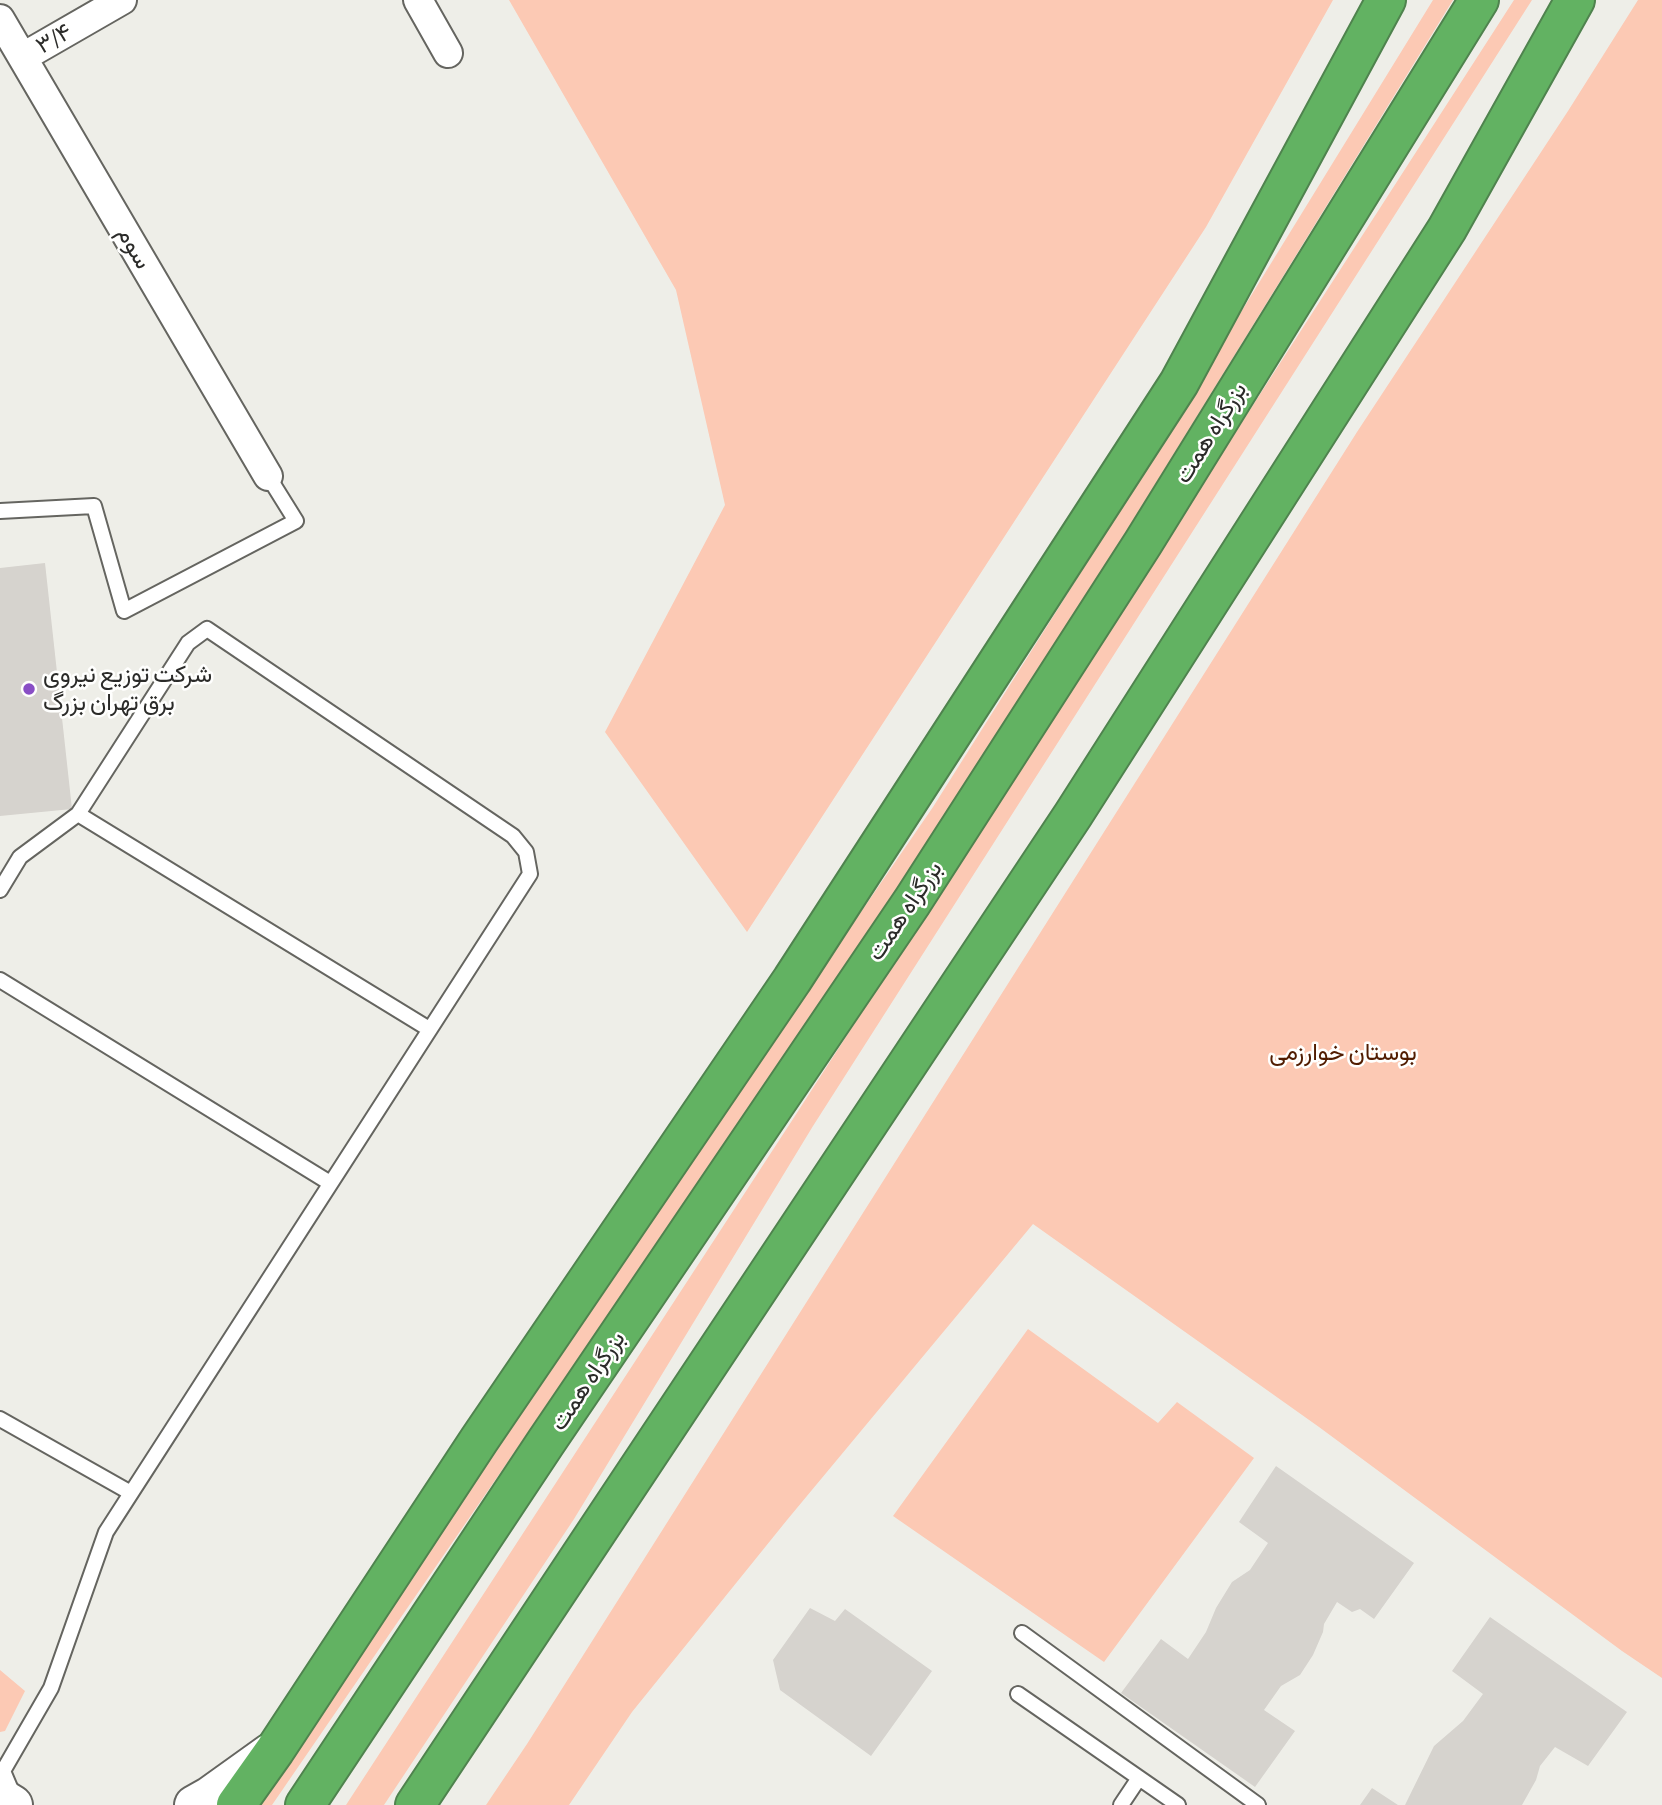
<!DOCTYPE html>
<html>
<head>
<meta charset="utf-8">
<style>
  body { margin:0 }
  canvas { display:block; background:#eeeee8 }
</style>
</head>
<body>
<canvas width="1662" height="1805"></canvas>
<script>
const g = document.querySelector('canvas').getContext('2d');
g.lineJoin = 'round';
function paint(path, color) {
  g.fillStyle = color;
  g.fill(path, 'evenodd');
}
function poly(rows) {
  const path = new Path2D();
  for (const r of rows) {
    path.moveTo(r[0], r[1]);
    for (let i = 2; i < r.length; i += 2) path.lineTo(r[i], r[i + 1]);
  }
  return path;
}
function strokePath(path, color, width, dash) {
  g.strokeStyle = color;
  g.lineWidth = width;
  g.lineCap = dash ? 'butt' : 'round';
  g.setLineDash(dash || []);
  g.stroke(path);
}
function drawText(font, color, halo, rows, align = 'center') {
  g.font = font + ' "Alegreya Sans",Vazirmatn,sans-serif';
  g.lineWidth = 5;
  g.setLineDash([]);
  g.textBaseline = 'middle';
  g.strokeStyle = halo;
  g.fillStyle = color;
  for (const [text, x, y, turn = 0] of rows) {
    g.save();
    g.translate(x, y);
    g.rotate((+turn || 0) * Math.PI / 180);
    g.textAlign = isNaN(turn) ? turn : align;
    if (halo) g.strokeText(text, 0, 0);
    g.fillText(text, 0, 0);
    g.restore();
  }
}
const green = poly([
  [509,0,1333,0,1206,227,747,932,605,732,725,505,676,290],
  [1433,0,1453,0,950,818,272,1805,248,1805,933,807,1078,577],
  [1514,0,1532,0,813,1126,574,1519,384,1805,346,1805,793,1119],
  [1638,0,1662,0,1662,1678,1622,1651,1319,1427,1033,1224,787,1520,632,1712,569,1805,486,1805,527,1744,1357,432,1568,111],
  [1028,1329,1158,1423,1177,1402,1254,1458,1104,1662,893,1516],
  [0,1670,25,1691,5,1731,0,1732]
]);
const building = poly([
  [45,563,72,809,0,816,0,568],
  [1276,1466,1414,1563,1374,1619,1360,1609,1352,1612,1337,1602,1324,1624,1323,1632,1313,1655,1300,1675,1281,1686,1264,1710,1295,1731,1255,1787,1121,1693,1161,1639,1188,1659,1206,1632,1216,1608,1232,1582,1250,1570,1268,1543,1239,1522],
  [810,1608,835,1621,845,1609,932,1671,871,1756,780,1690,773,1660],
  [1490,1617,1627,1712,1588,1766,1555,1747,1540,1766,1536,1780,1522,1805,1405,1805,1434,1746,1463,1721,1483,1694,1452,1671],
  [1372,1788,1398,1805,1360,1805]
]);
const lane = poly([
  [0,511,94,506,124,611,296,521,268,476],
  [0,890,20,857,78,814],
  [0,980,330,1183],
  [0,1419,131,1493],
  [1022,1633,1258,1805],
  [1018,1694,1178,1805],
  [14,1797,3,1771,51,1688,106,1532,530,874,526,852,513,836,207,629,188,643,78,814,429,1029],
  [1121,1805,1139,1778]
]);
const street = poly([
  [418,0,448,53],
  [0,19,268,476],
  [23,57,122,0]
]);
const secondary = poly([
  [0,1797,13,1805],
  [194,1805,210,1796,270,1753]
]);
const highway = poly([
  [236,1805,275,1750,479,1440,792,980,1179,383,1386,0],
  [305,1805,546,1442,912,902,1143,543,1479,0],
  [415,1805,1073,815,1447,229,1575,0]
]);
const markers = [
  [29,689,7,"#894ec5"]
];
const streetNames = [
  ["۳/۴",54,39,-30],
  ["سوم",134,248,60],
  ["بزرگراه همت",1211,433,-58],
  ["بزرگراه همت",905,911,-56],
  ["بزرگراه همت",588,1381,-56]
];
const poiNames = [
  ["شرکت توزیع نیروی",43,675],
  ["برق تهران بزرگ",43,703]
];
const parkNames = [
  ["بوستان خوارزمی",1343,1053]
];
paint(green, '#fcc9b4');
paint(building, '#d6d3ce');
strokePath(lane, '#656560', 18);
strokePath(street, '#656560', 32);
strokePath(secondary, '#656560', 42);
strokePath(highway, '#4f834e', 42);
strokePath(lane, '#fff', 14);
strokePath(street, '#fff', 28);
strokePath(secondary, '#fff', 38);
strokePath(highway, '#62b262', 38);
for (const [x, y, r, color] of markers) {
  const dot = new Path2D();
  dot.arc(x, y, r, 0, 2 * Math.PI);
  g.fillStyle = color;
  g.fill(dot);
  strokePath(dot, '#fffffe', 2.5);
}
drawText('24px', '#2b2b29', '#fffffe', streetNames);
drawText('24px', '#2b2b29', '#fffffe', poiNames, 'left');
drawText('24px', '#511c01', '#fffffe', parkNames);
</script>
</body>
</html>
